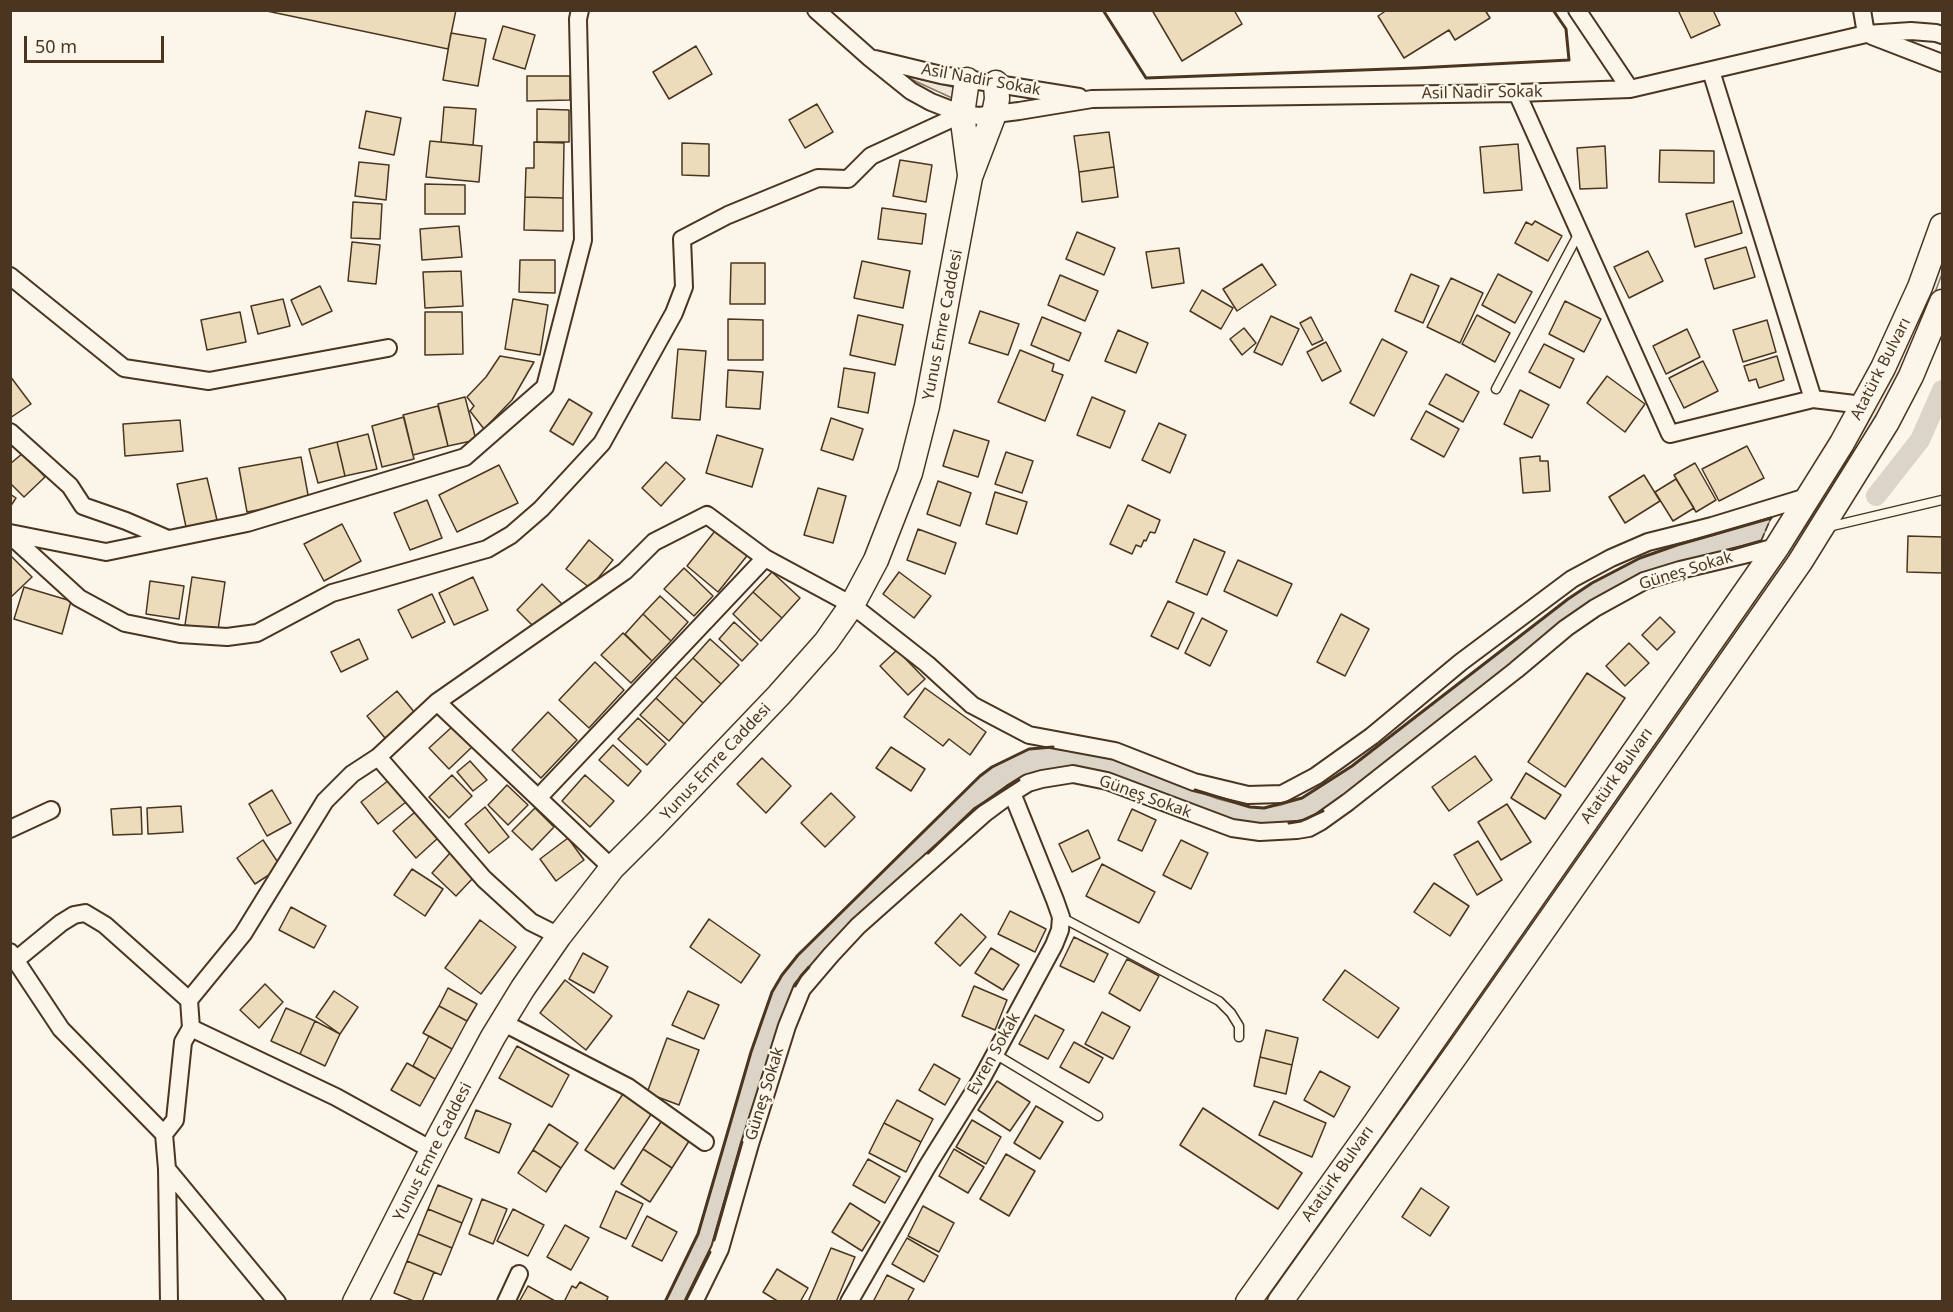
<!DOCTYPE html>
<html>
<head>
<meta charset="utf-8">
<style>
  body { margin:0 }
  #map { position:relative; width:1953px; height:1312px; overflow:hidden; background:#fbf6e9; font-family:"Noto Sans",sans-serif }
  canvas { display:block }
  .frame { position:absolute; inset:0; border:12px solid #4a3520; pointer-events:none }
  .scale { position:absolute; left:24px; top:36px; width:140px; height:27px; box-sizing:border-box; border:3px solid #4a3520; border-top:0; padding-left:8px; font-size:18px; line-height:21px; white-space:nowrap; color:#4a3520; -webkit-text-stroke:4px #fbf6e9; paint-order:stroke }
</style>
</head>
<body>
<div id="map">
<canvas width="1953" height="1312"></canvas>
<div class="frame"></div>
<div class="scale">50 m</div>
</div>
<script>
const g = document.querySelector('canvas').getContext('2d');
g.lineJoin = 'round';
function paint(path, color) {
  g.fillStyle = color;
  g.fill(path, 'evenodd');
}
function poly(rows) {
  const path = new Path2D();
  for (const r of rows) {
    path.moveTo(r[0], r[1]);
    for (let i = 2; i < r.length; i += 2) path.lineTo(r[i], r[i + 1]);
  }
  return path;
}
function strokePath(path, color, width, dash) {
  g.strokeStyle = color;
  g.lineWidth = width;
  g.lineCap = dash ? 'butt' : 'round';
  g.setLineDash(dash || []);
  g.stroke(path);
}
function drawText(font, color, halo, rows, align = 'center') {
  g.font = font + ' "Noto Sans",sans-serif';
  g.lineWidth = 4.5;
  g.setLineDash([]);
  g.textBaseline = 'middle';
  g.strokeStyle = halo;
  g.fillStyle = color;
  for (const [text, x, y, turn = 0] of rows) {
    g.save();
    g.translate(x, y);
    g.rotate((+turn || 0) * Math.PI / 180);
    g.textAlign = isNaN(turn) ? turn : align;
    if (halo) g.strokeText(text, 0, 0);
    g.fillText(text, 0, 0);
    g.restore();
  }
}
const green = poly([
  [902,75,953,87,952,98,902,75],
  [1942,257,1942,274,1926,316,1888,397,1826,504,1504,970,1269,1300,1263,1302,1433,1063,1772,576,1828,493,1867,424,1905,349,1942,257]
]);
const water = poly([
  [1771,518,1761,541,1688,561,1643,576,1340,801,1320,813,1301,821,1283,824,1241,824,1125,780,1100,771,1084,768,1062,768,1020,779,996,793,974,809,801,976,782,1015,774,1039,739,1151,712,1249,685,1301,665,1302,698,1234,751,1052,772,992,782,975,798,955,914,840,980,776,992,767,1029,749,1050,747,1101,755,1218,799,1250,807,1264,808,1281,805,1302,798,1352,766,1568,599,1592,583,1640,558,1677,545,1771,518]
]);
const canal = poly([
  [1876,496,1920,440,1942,390]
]);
const building = poly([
  [262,10,456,10,448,49,262,10],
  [1152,10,1234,10,1242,24,1182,61,1152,10],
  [1387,10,1485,10,1490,18,1455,40,1449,30,1404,58,1378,16,1387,10],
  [1678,10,1713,10,1720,25,1691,38,1678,10],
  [503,26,535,35,525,69,493,59,503,26],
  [451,33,486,39,478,86,443,80,451,33],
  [696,46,712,74,669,99,653,72,696,46],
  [527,76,570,76,570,100,527,101,527,76],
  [817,104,833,132,805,148,789,120,817,104],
  [444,107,476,109,473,145,441,142,444,107],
  [537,109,569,110,569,142,537,142,537,109],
  [366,111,401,118,394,155,359,148,366,111],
  [1109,132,1114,167,1079,172,1074,136,1109,132],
  [430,141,482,146,479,182,426,177,430,141],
  [534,142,564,143,563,198,525,197,526,168,534,168,534,142],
  [682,143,709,144,709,176,682,175,682,143],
  [1518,144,1522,190,1484,193,1480,147,1518,144],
  [1605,146,1607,188,1580,189,1577,148,1605,146],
  [1660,150,1714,151,1714,183,1659,182,1660,150],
  [900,160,932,165,926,202,893,196,900,160],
  [359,162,389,165,386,200,355,196,359,162],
  [1114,167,1118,197,1082,202,1079,172,1114,167],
  [425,184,465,185,465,214,425,214,425,184],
  [525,197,563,198,563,231,524,230,525,197],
  [1733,201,1742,233,1695,247,1686,214,1733,201],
  [353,202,382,204,380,239,351,238,353,202],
  [882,208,926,214,922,244,878,239,882,208],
  [1535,221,1562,236,1548,261,1515,243,1526,222,1532,225,1535,221],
  [459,226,462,257,422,260,420,229,459,226],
  [1077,232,1115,248,1104,275,1066,259,1077,232],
  [352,242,380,245,376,284,348,281,352,242],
  [1746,247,1755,277,1714,289,1705,259,1746,247],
  [1179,248,1184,283,1152,288,1146,252,1179,248],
  [1648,251,1663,281,1629,298,1614,267,1648,251],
  [520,260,555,260,555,293,519,292,520,260],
  [862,261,910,271,903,308,854,298,862,261],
  [731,263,765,263,765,304,730,304,731,263],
  [1262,264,1276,285,1237,311,1223,289,1262,264],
  [461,271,463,306,425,308,423,272,461,271],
  [1411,274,1439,286,1423,323,1395,311,1411,274],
  [1498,274,1532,292,1515,323,1482,305,1498,274],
  [1060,275,1098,291,1085,321,1048,305,1060,275],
  [1451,278,1483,293,1460,343,1427,327,1451,278],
  [320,286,332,311,302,325,291,300,320,286],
  [1202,290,1233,308,1221,329,1190,311,1202,290],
  [283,299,290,326,258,334,251,306,283,299],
  [513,299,548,305,540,355,505,349,513,299],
  [1565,301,1601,319,1584,352,1549,334,1565,301],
  [980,311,1019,324,1008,355,969,343,980,311],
  [240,312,246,342,207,350,201,320,240,312],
  [425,312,462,312,463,354,425,355,425,312],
  [858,315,903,325,895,365,850,355,858,315],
  [1477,315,1510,333,1495,362,1462,344,1477,315],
  [1271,316,1299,329,1282,365,1254,352,1271,316],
  [1042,317,1081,333,1069,361,1031,345,1042,317],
  [1311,317,1323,340,1312,345,1300,323,1311,317],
  [728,319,763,320,763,360,728,360,728,319],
  [1767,320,1776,352,1743,362,1733,330,1767,320],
  [1244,328,1256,343,1242,355,1230,339,1244,328],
  [1687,329,1700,357,1666,374,1653,346,1687,329],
  [1118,330,1148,343,1136,373,1105,361,1118,330],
  [1382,339,1407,352,1374,416,1350,403,1382,339],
  [1326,342,1341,371,1322,381,1307,352,1326,342],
  [1544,344,1574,359,1560,388,1529,372,1544,344],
  [678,349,706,351,700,420,672,418,678,349],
  [1020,350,1054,364,1052,371,1063,375,1045,421,998,402,1020,350],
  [500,356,534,362,512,400,484,429,470,411,474,406,467,397,486,377,500,356],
  [1777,356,1784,380,1759,388,1756,379,1749,381,1744,366,1777,356],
  [1703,361,1718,391,1684,408,1669,378,1703,361],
  [844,368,875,373,868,413,838,407,844,368],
  [728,370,763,372,760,409,726,407,728,370],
  [1446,374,1479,392,1463,422,1429,404,1446,374],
  [10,376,31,404,10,418,10,376],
  [1607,376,1645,404,1625,432,1587,403,1607,376],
  [1520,390,1549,405,1532,438,1504,424,1520,390],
  [465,397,476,440,448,446,438,404,465,397],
  [1092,397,1125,411,1110,448,1077,435,1092,397],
  [569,399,592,413,573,445,550,431,569,399],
  [438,406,448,446,413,455,403,415,438,406],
  [1426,411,1459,429,1444,457,1411,439,1426,411],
  [404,417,414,459,382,467,372,426,404,417],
  [831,418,863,429,853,460,821,450,831,418],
  [180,420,183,451,125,456,123,424,180,420],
  [1159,423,1186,435,1170,473,1142,460,1159,423],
  [954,430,989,441,978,477,943,466,954,430],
  [368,434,377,469,345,476,337,442,368,434],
  [717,435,763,449,752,487,706,473,717,435],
  [337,442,345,476,318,483,309,449,337,442],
  [1747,446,1764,478,1719,501,1702,469,1747,446],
  [1006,452,1033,461,1022,493,995,484,1006,452],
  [23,453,45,477,24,497,10,483,10,464,23,453],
  [1540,456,1540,461,1548,461,1550,491,1523,493,1520,458,1540,456],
  [301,457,309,500,247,512,239,468,301,457],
  [666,462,685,479,661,506,642,488,666,462],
  [1695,463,1716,500,1696,512,1674,475,1695,463],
  [499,465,518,503,457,532,439,495,499,465],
  [1644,475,1660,501,1625,523,1609,497,1644,475],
  [207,478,217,520,186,527,177,484,207,478],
  [1676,479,1694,508,1673,521,1655,492,1676,479],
  [938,481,971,493,960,526,927,514,938,481],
  [818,488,846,496,833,543,804,535,818,488],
  [995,492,1027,502,1017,534,986,524,995,492],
  [10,494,16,498,10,507,10,494],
  [427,500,442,538,410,550,394,513,427,500],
  [1128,505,1160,520,1155,533,1150,532,1146,541,1144,540,1141,547,1136,545,1132,554,1110,544,1128,505],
  [342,524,361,561,324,581,304,544,342,524],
  [719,526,750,552,718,592,687,566,719,526],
  [918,529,956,543,945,574,907,560,918,529],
  [1908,536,1942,537,1942,573,1907,572,1908,536],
  [1194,539,1225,552,1207,595,1176,582,1194,539],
  [589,540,613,560,590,588,566,569,589,540],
  [10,555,32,577,10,598,10,555],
  [1238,560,1292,584,1277,616,1224,591,1238,560],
  [684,568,713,596,694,616,664,589,684,568],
  [772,572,800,598,782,618,753,592,772,572],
  [899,572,931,596,914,618,883,594,899,572],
  [192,577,225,582,218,630,185,625,192,577],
  [473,577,488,610,454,625,439,593,473,577],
  [150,581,184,586,179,619,146,614,150,581],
  [542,584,562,604,537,630,517,610,542,584],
  [24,587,71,601,62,634,14,619,24,587],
  [753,592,782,618,761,641,733,614,753,592],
  [432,594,445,622,412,638,398,610,432,594],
  [660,596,688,622,671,641,643,614,660,596],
  [1168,601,1194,613,1178,649,1151,636,1168,601],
  [643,614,671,641,652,661,625,634,643,614],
  [1341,614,1369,629,1345,676,1317,662,1341,614],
  [1660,617,1675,632,1657,650,1642,635,1660,617],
  [1202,618,1227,631,1210,666,1185,653,1202,618],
  [734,622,758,644,742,661,719,639,734,622],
  [623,633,652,661,631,683,601,655,623,633],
  [359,639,368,659,341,672,331,652,359,639],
  [710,639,739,665,721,684,693,658,710,639],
  [1629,643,1649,663,1625,686,1606,666,1629,643],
  [897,650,925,679,908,695,880,666,897,650],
  [693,658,721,684,703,703,675,677,693,658],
  [595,662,624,690,589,728,559,700,595,662],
  [1587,673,1625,698,1565,787,1528,762,1587,673],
  [675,677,703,703,684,724,656,698,675,677],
  [925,688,986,732,970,755,949,739,943,746,904,717,925,688],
  [397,691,415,713,385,738,367,716,397,691],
  [656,698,684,724,669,741,640,715,656,698],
  [548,712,577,740,541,778,512,750,548,712],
  [638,718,666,744,647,765,618,739,638,718],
  [453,726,472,747,449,769,429,748,453,726],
  [613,745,641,771,628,786,599,760,613,745],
  [891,747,925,769,911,791,876,768,891,747],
  [1475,756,1492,780,1449,811,1432,787,1475,756],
  [762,758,791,786,766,813,737,784,762,758],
  [470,761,487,780,473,791,457,772,470,761],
  [1526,773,1561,795,1545,819,1511,798,1526,773],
  [452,775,472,796,449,818,429,797,452,775],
  [585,775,614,801,590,827,562,801,585,775],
  [389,780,406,802,378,824,361,802,389,780],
  [507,785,528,805,508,825,488,805,507,785],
  [272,790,291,823,267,836,249,804,272,790],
  [831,793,855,817,825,847,801,823,831,793],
  [1507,804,1531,842,1501,860,1478,822,1507,804],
  [181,806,183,832,148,834,147,808,181,806],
  [141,807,142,834,113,835,111,809,141,807],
  [485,807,509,837,489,853,465,824,485,807],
  [535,808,554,827,532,850,512,831,535,808],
  [1132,809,1156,820,1142,851,1118,840,1132,809],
  [415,812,438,838,416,858,393,831,415,812],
  [1088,830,1100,858,1072,872,1059,844,1088,830],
  [568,838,584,860,556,881,540,859,568,838],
  [263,840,281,867,255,884,237,858,263,840],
  [1181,840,1208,853,1191,889,1163,875,1181,840],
  [1478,841,1502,880,1477,895,1454,855,1478,841],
  [450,853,475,876,456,896,432,873,450,853],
  [1102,864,1155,892,1139,923,1086,896,1102,864],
  [412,869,443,889,425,916,394,895,412,869],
  [1434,883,1469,906,1450,936,1414,912,1434,883],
  [291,907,326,926,314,948,279,930,291,907],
  [1010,911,1046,929,1035,952,998,934,1010,911],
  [961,914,986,937,960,966,935,943,961,914],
  [709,919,760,955,741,983,690,947,709,919],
  [480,920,516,947,481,994,445,968,480,920],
  [1074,937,1108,954,1094,982,1060,966,1074,937],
  [991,948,1019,965,1003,990,975,973,991,948],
  [583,953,608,967,594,993,569,979,583,953],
  [1127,959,1159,976,1140,1011,1109,993,1127,959],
  [1345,970,1399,1008,1378,1038,1323,1000,1345,970],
  [565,980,612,1016,586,1050,540,1013,565,980],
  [265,984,283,1002,259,1028,240,1010,265,984],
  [974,986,1007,1000,995,1030,962,1016,974,986],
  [448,988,477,1004,467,1021,439,1006,448,988],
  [334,991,358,1007,340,1034,316,1017,334,991],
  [688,991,719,1005,704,1039,672,1025,688,991],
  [439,1006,467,1021,452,1049,423,1033,439,1006],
  [286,1008,315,1021,300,1054,271,1041,286,1008],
  [1102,1012,1130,1027,1113,1059,1085,1044,1102,1012],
  [1035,1015,1064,1030,1048,1059,1019,1044,1035,1015],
  [315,1021,340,1034,325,1066,300,1054,315,1021],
  [1266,1030,1298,1038,1292,1065,1260,1057,1266,1030],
  [429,1036,452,1049,435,1079,413,1066,429,1036],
  [667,1038,699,1050,679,1105,647,1093,667,1038],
  [1074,1042,1103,1058,1089,1083,1060,1067,1074,1042],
  [517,1046,569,1075,552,1107,499,1078,517,1046],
  [1260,1057,1292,1065,1286,1094,1254,1086,1260,1057],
  [407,1063,435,1079,420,1106,391,1090,407,1063],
  [934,1064,960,1079,945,1105,919,1090,934,1064],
  [1320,1071,1350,1087,1334,1117,1304,1100,1320,1071],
  [997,1081,1030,1102,1010,1131,978,1110,997,1081],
  [623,1094,652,1113,614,1169,585,1150,623,1094],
  [897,1100,933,1119,921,1142,884,1123,897,1100],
  [1274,1101,1326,1123,1312,1157,1259,1135,1274,1101],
  [1036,1106,1063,1122,1040,1159,1014,1143,1036,1106],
  [1203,1108,1302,1173,1278,1209,1180,1145,1203,1108],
  [476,1110,511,1124,499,1153,465,1138,476,1110],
  [663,1119,691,1138,672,1168,643,1149,663,1119],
  [972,1120,1001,1137,986,1164,956,1147,972,1120],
  [884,1123,921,1142,906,1172,869,1153,884,1123],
  [549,1124,578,1143,561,1168,533,1150,549,1124],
  [643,1149,672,1168,650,1202,621,1184,643,1149],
  [954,1149,984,1167,968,1193,939,1176,954,1149],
  [533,1150,561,1168,546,1192,518,1173,533,1150],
  [1006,1154,1035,1171,1009,1216,980,1199,1006,1154],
  [868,1159,900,1177,885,1203,853,1185,868,1159],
  [438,1185,472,1199,462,1223,428,1209,438,1185],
  [1421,1188,1449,1207,1430,1236,1402,1217,1421,1188],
  [616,1191,643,1204,626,1239,600,1227,616,1191],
  [482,1199,507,1209,493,1244,469,1234,482,1199],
  [850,1203,880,1222,862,1251,832,1232,850,1203],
  [923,1206,954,1223,939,1252,908,1236,923,1206],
  [428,1209,462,1223,452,1248,418,1234,428,1209],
  [513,1209,544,1225,528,1256,497,1241,513,1209],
  [647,1216,677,1232,662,1261,632,1246,647,1216],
  [565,1225,589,1238,571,1270,547,1257,565,1225],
  [418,1234,452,1248,441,1275,407,1261,418,1234],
  [907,1238,938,1256,924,1282,892,1264,907,1238],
  [831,1248,855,1257,836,1302,808,1302,831,1248],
  [407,1261,434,1272,422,1302,416,1302,394,1293,407,1261],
  [777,1269,808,1288,800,1302,779,1302,763,1292,777,1269],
  [887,1275,914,1289,907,1302,873,1302,887,1275],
  [580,1282,608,1297,606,1302,567,1302,565,1300,572,1286,576,1288,580,1282],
  [528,1286,555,1301,554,1302,519,1302,528,1286]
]);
const lane = poly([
  [1496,389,1579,233],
  [1828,527,1942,500],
  [1061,917,1219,1001,1231,1013,1239,1026,1239,1037],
  [995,1054,1098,1116]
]);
const street = poly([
  [816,10,870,58,911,91,931,102,962,114,979,116,1019,111,1092,99,1517,93,1630,89,1866,34,1911,31,1936,33,1942,35],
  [1577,10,1630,89],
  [1862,10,1866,34],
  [1872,36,1942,63],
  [875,59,941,75,1079,97],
  [1711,71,1813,399,1863,405],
  [1517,93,1670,434,1813,399],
  [10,276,124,368,209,381,388,348],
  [10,432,70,486,83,506,126,521,168,539],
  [10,533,106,552,247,523,465,457,545,387,583,240,578,19,580,10],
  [10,535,79,598,125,623,180,634,227,637,257,633,332,593,487,549,511,535,541,509,602,443,674,313,684,287,682,239,728,215,818,178,848,179,871,156,962,114],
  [437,702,612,868],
  [378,757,484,879,531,922,559,936],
  [539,797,765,558],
  [10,829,51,810],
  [10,952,61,1029,164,1134,167,1169,169,1302],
  [17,959,61,923,74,915,85,913,105,925,189,1000],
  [502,1022,628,1087,705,1142],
  [191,1028,336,1097,432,1150],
  [164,1134,175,1120,183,1042,191,1028,189,1000,243,934,325,801,352,774,378,757,437,702,625,571,654,542,707,515,765,558,852,605,927,664,972,705,1029,735,1115,751,1194,782,1248,795,1282,794,1316,776,1372,736,1461,662,1572,579,1611,558,1648,542,1712,526,1810,496],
  [167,1169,277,1302],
  [506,1302,519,1274],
  [694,1302,720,1249,750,1144,787,1026,802,989,831,955,858,926,985,813,1012,793,1028,783,1042,779,1073,774,1107,781,1232,828,1260,832,1297,830,1309,828,1320,822,1348,802,1516,670,1566,628,1595,608,1644,581,1680,570,1777,547],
  [849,1302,928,1165,981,1080,1054,945,1060,930,1061,917,1055,900,1012,793]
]);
const secondary = poly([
  [967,80,962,114,970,175],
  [355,1302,439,1137,493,1037,523,988,559,936,612,868,654,826,779,695,826,642,852,605,876,560,910,473,927,406,970,177,994,114,997,99,996,83],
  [1248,1302,1372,1128,1777,547,1842,443,1883,368,1920,287,1942,226],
  [1280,1302,1458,1052,1800,562,1887,422,1911,376,1942,302]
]);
const fence = poly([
  [1761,541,1771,518]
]);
const wall = poly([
  [1103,10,1146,78,1416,68,1569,60,1566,29,1553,10],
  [1730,550,1761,541],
  [1195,790,1250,807,1264,808,1302,798,1352,766,1568,599,1592,583,1640,558,1677,545,1771,518],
  [1289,823,1301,821,1323,811],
  [928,853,974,809,1019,780],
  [795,986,801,976,809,967],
  [714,1240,742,1142],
  [665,1302,698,1234,751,1052,772,992,782,975,798,955,980,776,992,767,1029,749,1053,747],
  [685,1302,710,1252]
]);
const streetNames = [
  ["Asil Nadir Sokak",981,80,10],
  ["Asil Nadir Sokak",1482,93,-1],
  ["Yunus Emre Caddesi",943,325,-79],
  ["Atatürk Bulvarı",1881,369,-63],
  ["Güneş Sokak",1686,571,-17],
  ["Yunus Emre Caddesi",716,762,-47],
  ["Atatürk Bulvarı",1617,776,-55],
  ["Güneş Sokak",1145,797,20],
  ["Evren Sokak",994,1054,-61],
  ["Güneş Sokak",765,1094,-73],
  ["Yunus Emre Caddesi",433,1152,-63],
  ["Atatürk Bulvarı",1338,1174,-55]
];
paint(green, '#ede6d9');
strokePath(green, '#887966', 1.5);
paint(water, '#dcd4c6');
strokePath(water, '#887966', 1.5);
strokePath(canal, '#dcd4c6', 20);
paint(building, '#ecdcbc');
strokePath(building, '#4a3520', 1.5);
strokePath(lane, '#4a3520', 11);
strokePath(street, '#4a3520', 20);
strokePath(secondary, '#4a3520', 27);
strokePath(lane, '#fbf6e9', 8);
strokePath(street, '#fbf6e9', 16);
strokePath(secondary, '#fbf6e9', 24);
strokePath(fence, '#4a3520', 1.5, [8, 3]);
strokePath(wall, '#4a3520', 3);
drawText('16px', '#4a3520', '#fbf6e9', streetNames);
</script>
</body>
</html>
